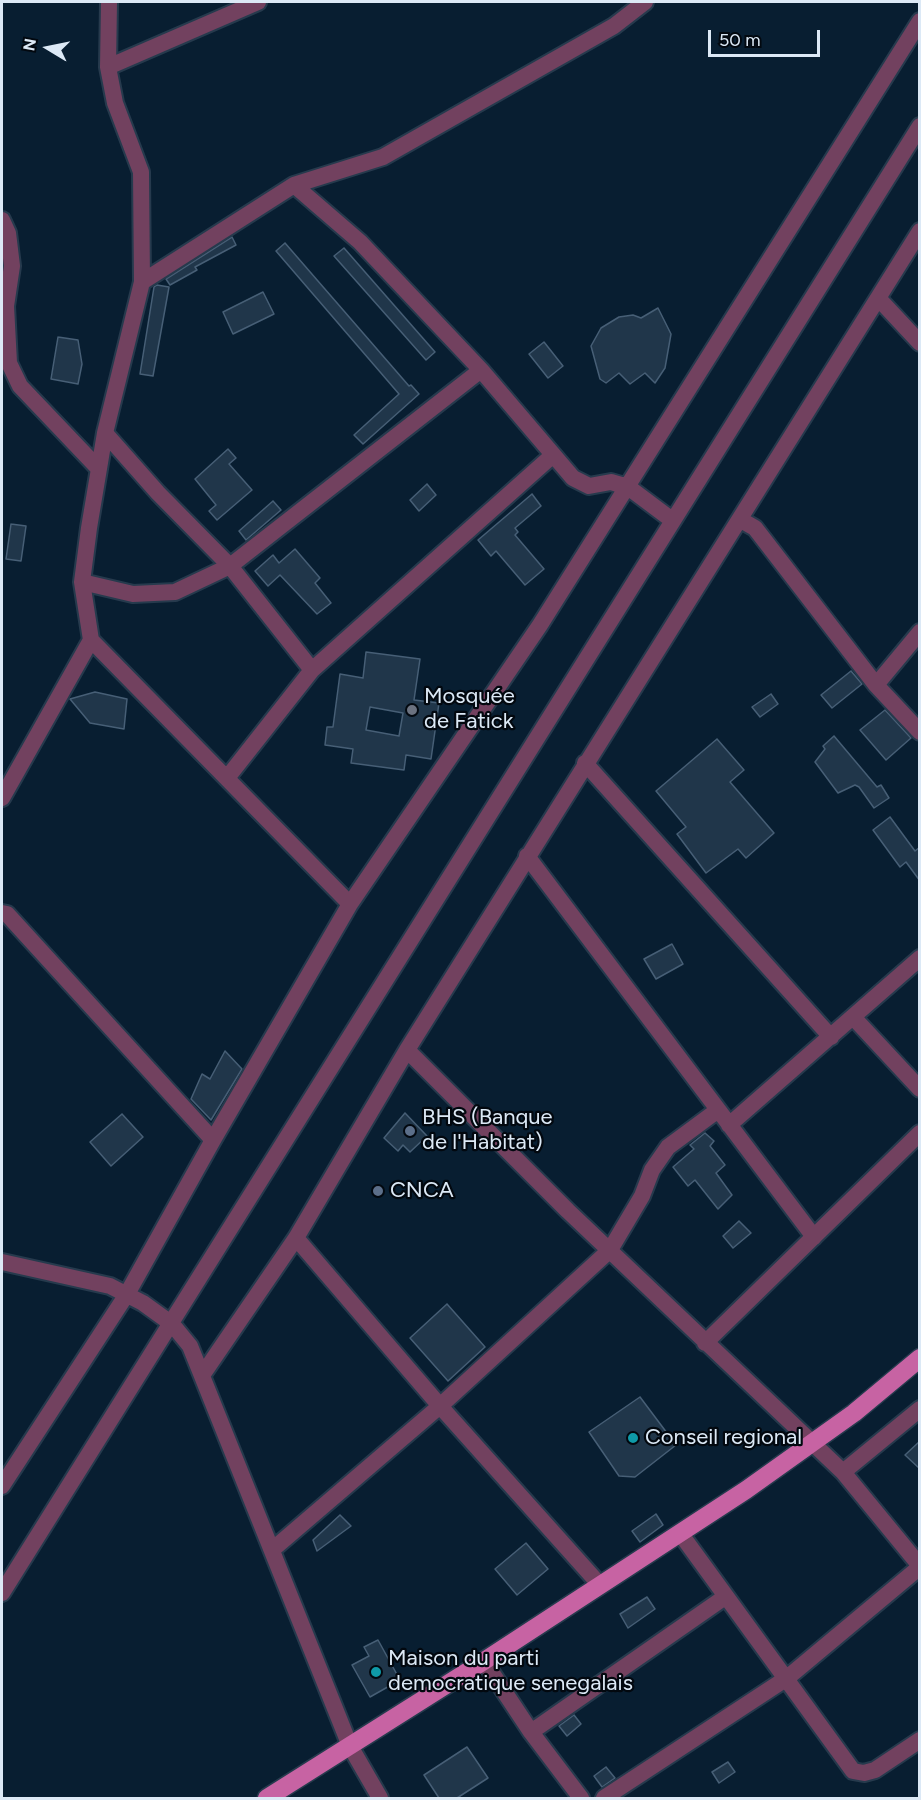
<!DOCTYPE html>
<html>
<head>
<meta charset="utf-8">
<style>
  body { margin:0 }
  #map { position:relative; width:921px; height:1800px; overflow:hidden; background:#081e31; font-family:Figtree,sans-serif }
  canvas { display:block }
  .frame { position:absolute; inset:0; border:3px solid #dce9f6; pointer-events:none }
  .north { position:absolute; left:18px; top:18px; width:60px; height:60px; -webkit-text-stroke:4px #02080f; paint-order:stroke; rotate:280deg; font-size:16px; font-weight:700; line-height:24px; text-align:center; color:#dce9f6 }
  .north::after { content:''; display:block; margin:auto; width:21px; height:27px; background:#dce9f6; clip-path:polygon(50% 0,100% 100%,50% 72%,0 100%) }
  .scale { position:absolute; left:708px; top:30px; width:112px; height:27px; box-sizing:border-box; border:3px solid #dce9f6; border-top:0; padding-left:8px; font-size:18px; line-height:21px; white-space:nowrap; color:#dce9f6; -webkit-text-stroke:4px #02080f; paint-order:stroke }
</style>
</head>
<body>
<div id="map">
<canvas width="921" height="1800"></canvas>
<div class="frame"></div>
<div class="north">N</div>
<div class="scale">50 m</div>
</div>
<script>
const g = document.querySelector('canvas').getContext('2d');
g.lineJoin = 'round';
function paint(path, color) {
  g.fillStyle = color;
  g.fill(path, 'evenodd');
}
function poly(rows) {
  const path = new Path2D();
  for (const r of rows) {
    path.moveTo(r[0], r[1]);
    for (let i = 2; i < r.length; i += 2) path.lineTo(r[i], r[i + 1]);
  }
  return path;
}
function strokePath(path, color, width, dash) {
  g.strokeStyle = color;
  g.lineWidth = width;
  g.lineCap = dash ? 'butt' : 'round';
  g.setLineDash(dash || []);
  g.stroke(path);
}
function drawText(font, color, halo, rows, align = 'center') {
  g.font = font + ' Figtree,sans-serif';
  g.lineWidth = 4.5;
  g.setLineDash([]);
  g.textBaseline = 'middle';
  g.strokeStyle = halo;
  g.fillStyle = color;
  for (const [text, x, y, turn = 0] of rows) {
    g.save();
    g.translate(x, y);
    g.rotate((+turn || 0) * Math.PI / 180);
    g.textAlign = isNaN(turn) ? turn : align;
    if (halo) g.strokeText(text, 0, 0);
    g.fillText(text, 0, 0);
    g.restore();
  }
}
const building = poly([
  [232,237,236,245,195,267,197,270,170,285,166,279,232,237],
  [285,243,409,386,411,385,419,394,363,444,354,435,399,394,276,251,285,243],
  [344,248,435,352,426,360,334,256,344,248],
  [157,285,169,287,153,376,140,374,154,287,157,285],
  [263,292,274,314,233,334,223,312,263,292],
  [658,308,671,334,665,368,655,383,645,373,630,384,619,373,606,383,600,379,591,346,601,328,619,317,633,315,641,318,658,308],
  [58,337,78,340,82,364,78,384,51,379,58,337],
  [544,342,563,366,548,378,529,354,544,342],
  [228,449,236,458,229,464,252,490,217,520,209,511,216,505,195,479,228,449],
  [427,484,436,495,419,511,410,500,427,484],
  [532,494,541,506,515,528,518,532,515,535,544,569,525,585,496,551,491,556,478,540,532,494],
  [273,501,281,510,246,540,239,531,273,501],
  [11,524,26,526,21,561,6,559,11,524],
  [295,549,320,578,315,583,331,603,317,614,280,575,268,586,255,571,273,555,279,563,295,549],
  [366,652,420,659,414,700,439,703,431,759,406,755,404,770,351,763,353,749,325,745,327,727,333,727,340,674,363,678,366,652],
  [370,707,403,713,399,736,366,730,370,707],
  [851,671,862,684,832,708,821,695,851,671],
  [95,692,127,699,124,729,90,723,70,699,95,692],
  [771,694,778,704,760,717,752,707,771,694],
  [885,710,911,738,886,760,860,730,885,710],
  [834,736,877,787,881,785,889,798,874,808,859,787,855,785,838,793,815,762,825,749,823,746,834,736],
  [717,739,744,770,730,782,774,833,746,858,738,849,706,873,677,834,686,827,656,791,717,739],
  [890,817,915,851,920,847,920,881,906,862,900,867,873,830,890,817],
  [672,944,683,964,656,979,644,959,672,944],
  [225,1051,242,1069,211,1120,191,1099,202,1074,210,1079,225,1051],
  [405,1113,427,1136,410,1152,403,1145,398,1151,384,1138,405,1113],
  [122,1114,143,1137,111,1166,90,1142,122,1114],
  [705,1133,714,1141,710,1146,725,1165,716,1173,732,1195,718,1209,695,1180,688,1186,673,1167,694,1149,690,1145,705,1133],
  [739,1221,751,1233,733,1248,723,1236,739,1221],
  [447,1304,485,1347,448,1381,410,1338,447,1304],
  [640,1397,676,1445,635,1477,619,1476,589,1432,640,1397],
  [920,1441,920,1469,905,1455,920,1441],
  [656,1514,663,1525,640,1542,632,1531,656,1514],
  [340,1515,351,1526,317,1551,313,1540,340,1515],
  [526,1543,548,1569,517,1595,495,1569,526,1543],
  [647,1597,655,1609,628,1628,620,1614,647,1597],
  [378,1640,400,1680,370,1697,352,1665,369,1656,364,1647,378,1640],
  [574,1715,581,1724,567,1736,559,1726,574,1715],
  [467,1747,488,1778,457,1798,439,1798,424,1775,467,1747],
  [728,1762,735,1772,719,1783,712,1772,728,1762],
  [606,1767,615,1778,602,1787,594,1776,606,1767]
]);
const minor = poly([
  [109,2,108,67,115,103,141,172,142,282,105,433,89,528,82,582,91,640,350,904],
  [108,67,258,2],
  [294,185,360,242,481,370,573,478,589,486,611,482,628,487,672,520],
  [2,220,8,233,12,266,6,306,9,363,20,386,98,468],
  [142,282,294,185,383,157,614,26,645,2],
  [878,298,920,343],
  [105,433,158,493,230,566,312,670],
  [741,520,755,528,876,685,920,732],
  [82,582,133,594,175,592,230,566,481,370],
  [876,685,920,632],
  [585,763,831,1037],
  [227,778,312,670,553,455],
  [2,798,91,640],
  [527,856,814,1237],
  [2,913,7,914,213,1140],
  [853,1017,920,1089],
  [407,1050,568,1211,843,1472,920,1566],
  [729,1125,920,958],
  [2,1262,110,1286,143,1303,172,1324,190,1346,350,1746,380,1798],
  [705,1343,920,1133],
  [203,1374,296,1238,407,1050,920,231],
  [843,1472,920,1409],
  [2,1486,127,1294,213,1140,350,904,540,625,920,21],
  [680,1533,853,1771,864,1773,875,1770,920,1740],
  [272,1550,440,1406,296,1238],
  [600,1585,440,1406,610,1250,642,1196,652,1170,668,1147,718,1110],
  [2,1593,920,126],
  [484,1661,531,1732,581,1798],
  [531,1732,725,1597],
  [604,1798,787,1678,920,1567]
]);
const major = poly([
  [267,1798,484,1661,746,1490,854,1413,920,1358]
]);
const markers = [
  [412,710,6,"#6b7280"],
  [410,1131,6,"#5c6f8a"],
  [378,1191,6,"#5c6f8a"],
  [633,1438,6,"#0f9aa8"],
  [376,1672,6,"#0f9aa8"]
];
const poiNames = [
  ["Mosquée",424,697],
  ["de Fatick",424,722],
  ["BHS (Banque",422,1118],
  ["de l'Habitat)",422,1143],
  ["CNCA",390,1191],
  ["Conseil regional",645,1438],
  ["Maison du parti",388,1659],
  ["democratique senegalais",388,1684]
];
paint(building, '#20364a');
strokePath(building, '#475f76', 1.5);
strokePath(minor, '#263a4d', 20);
strokePath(major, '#263a4d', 21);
strokePath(minor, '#72415f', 16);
strokePath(major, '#c763a3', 18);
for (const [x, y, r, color] of markers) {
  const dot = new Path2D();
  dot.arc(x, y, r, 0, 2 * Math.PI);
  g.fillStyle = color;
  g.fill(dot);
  strokePath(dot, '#02080f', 2);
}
drawText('22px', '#dce9f6', '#02080f', poiNames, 'left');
</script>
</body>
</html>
